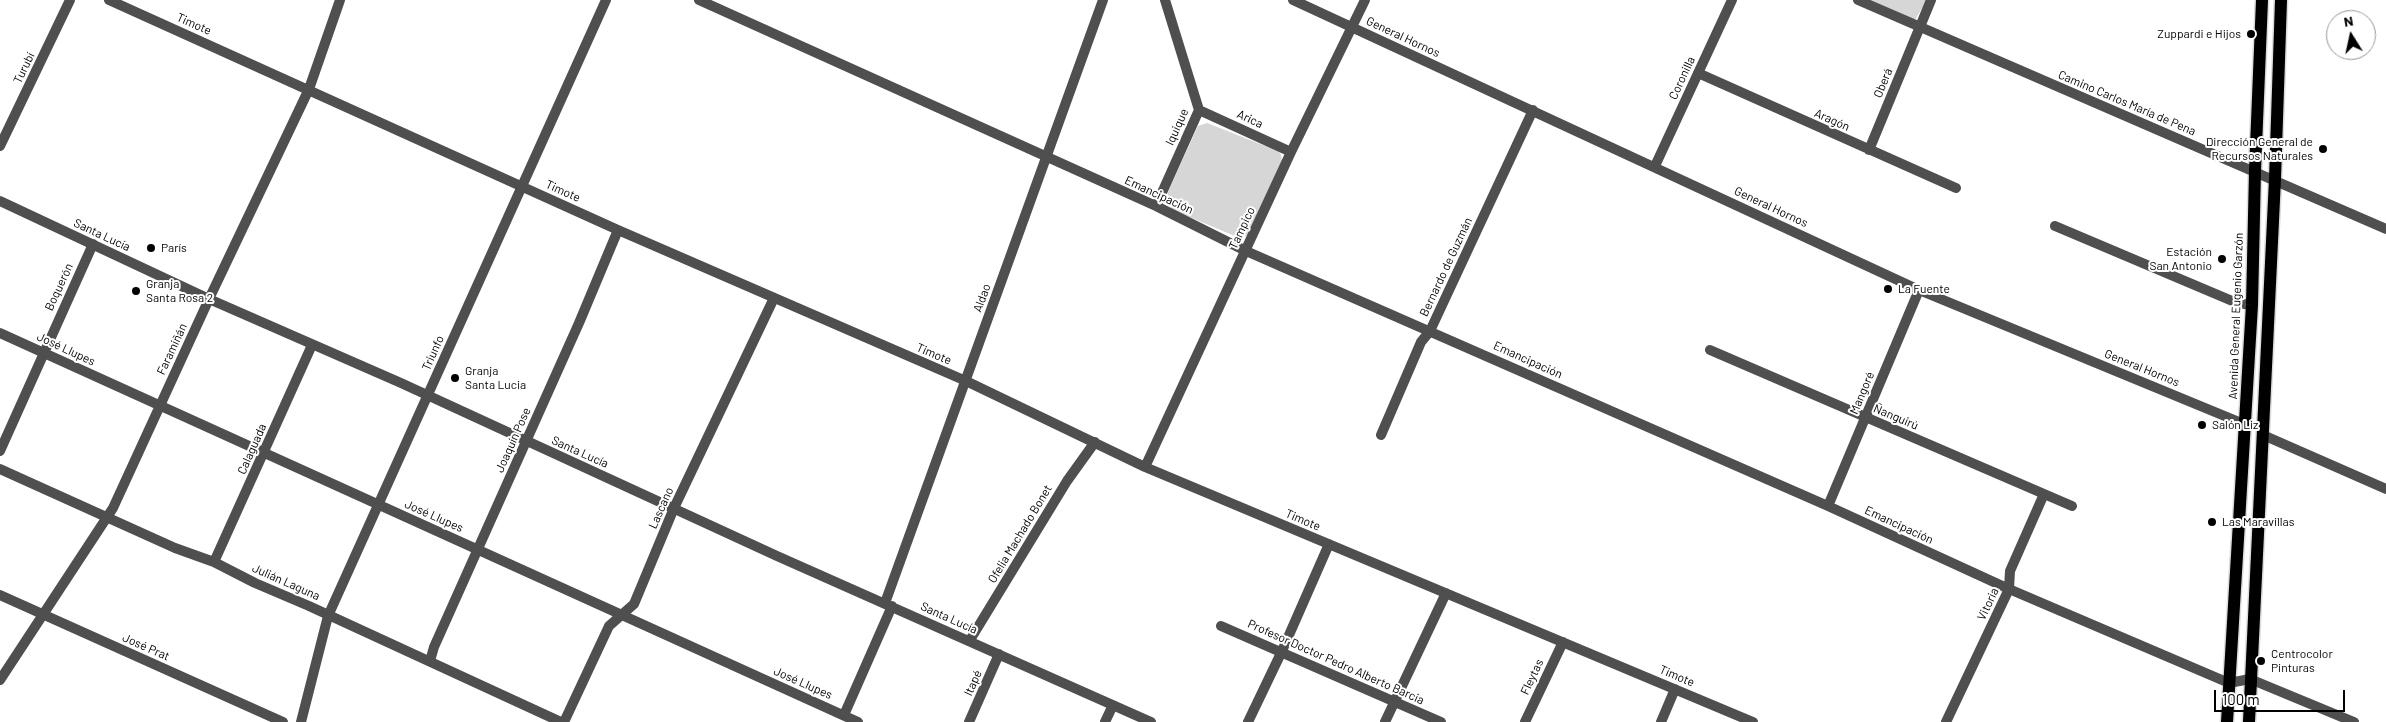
<!DOCTYPE html>
<html>
<head>
<meta charset="utf-8">
<style>
  body { margin:0 }
  #map { position:relative; width:2386px; height:722px; overflow:hidden; background:#fff; font-family:Barlow,sans-serif }
  canvas { display:block }
  .north { position:absolute; left:2326px; top:10px; width:50px; height:50px; box-sizing:border-box; background:#fff; border:1px solid #999; border-radius:50%; rotate:350deg; font-size:14px; font-weight:700; line-height:20px; text-align:center; color:#000 }
  .north::after { content:''; display:block; margin:auto; width:18px; height:22px; background:#000; clip-path:polygon(50% 0,100% 100%,50% 72%,0 100%) }
  .scale { position:absolute; left:2214px; top:690px; width:131px; height:22px; box-sizing:border-box; border:2px solid #000; border-top:0; padding-left:6px; font-size:15px; line-height:18px; white-space:nowrap; color:#000; -webkit-text-stroke:4px #fff; paint-order:stroke }
</style>
</head>
<body>
<div id="map">
<canvas width="2386" height="722"></canvas>
<div class="north">N</div>
<div class="scale">100 m</div>
</div>
<script>
const g = document.querySelector('canvas').getContext('2d');
g.lineJoin = 'round';
function paint(path, color) {
  g.fillStyle = color;
  g.fill(path, 'evenodd');
}
function poly(rows) {
  const path = new Path2D();
  for (const r of rows) {
    path.moveTo(r[0], r[1]);
    for (let i = 2; i < r.length; i += 2) path.lineTo(r[i], r[i + 1]);
  }
  return path;
}
function strokePath(path, color, width, dash) {
  g.strokeStyle = color;
  g.lineWidth = width;
  g.lineCap = dash ? 'butt' : 'round';
  g.setLineDash(dash || []);
  g.stroke(path);
}
function drawText(font, color, halo, rows, align = 'center') {
  g.font = font + ' Barlow,sans-serif';
  g.lineWidth = 4;
  g.setLineDash([]);
  g.textBaseline = 'middle';
  g.strokeStyle = halo;
  g.fillStyle = color;
  for (const [text, x, y, turn = 0] of rows) {
    g.save();
    g.translate(x, y);
    g.rotate((+turn || 0) * Math.PI / 180);
    g.textAlign = isNaN(turn) ? turn : align;
    if (halo) g.strokeText(text, 0, 0);
    g.fillText(text, 0, 0);
    g.restore();
  }
}
const green = poly([
  [1871,0,1927,0,1915,20],
  [1207,123,1278,151,1281,155,1282,162,1249,234,1246,236,1237,237,1173,210,1167,201,1168,192,1198,126]
]);
const minor = poly([
  [109,0,618,230,966,381,1145,467,1753,722],
  [699,0,1156,206,1246,251,1828,506,2009,589,2229,683,2250,679,2354,722],
  [1293,0,1919,290,2244,424],
  [1858,0,2386,229],
  [1698,73,1956,188],
  [1199,110,1291,152],
  [0,146,70,0],
  [1869,150,1931,0],
  [1655,166,1732,0],
  [0,201,209,299,401,383,777,556,1151,722],
  [1156,206,1199,110,1165,0],
  [2055,226,2237,303,2252,305],
  [0,333,858,722],
  [1710,350,2072,506],
  [1381,435,1421,342,1430,331,1533,110],
  [2263,435,2386,489],
  [0,451,93,244],
  [1145,467,1291,152,1365,0],
  [0,469,175,548,214,562,255,583,309,606,561,722],
  [1828,506,1919,290],
  [214,562,312,345],
  [0,595,283,722],
  [885,603,1103,0],
  [1221,626,1441,722],
  [970,640,1067,481,1095,442],
  [430,661,434,647,579,323,618,230],
  [0,680,113,508,209,299,309,89,340,0],
  [844,715,892,606],
  [301,722,328,616,606,0],
  [564,722,609,626,634,604,674,508,774,298],
  [969,722,999,654],
  [1105,722,1113,705],
  [1248,722,1282,651,1329,544],
  [1385,722,1446,593],
  [1525,722,1563,642],
  [1661,722,1675,689],
  [1946,722,2009,589,2010,571,2044,494]
]);
const major = poly([
  [2227,722,2252,305,2255,171,2262,0],
  [2249,722,2275,179,2281,0]
]);
const markers = [
  [2251,34,5,"#000"],
  [2323,149,5,"#000"],
  [151,248,5,"#000"],
  [2222,259,5,"#000"],
  [1888,289,5,"#000"],
  [136,291,5,"#000"],
  [455,378,5,"#000"],
  [2202,425,5,"#000"],
  [2212,522,5,"#000"],
  [2261,661,5,"#000"]
];
const streetNames = [
  ["Timote",194,24,24],
  ["General Hornos",1403,37,25],
  ["Turubí",24,68,-64],
  ["Coronilla",1682,78,-65],
  ["Oberá",1883,83,-68],
  ["Camino Carlos María de Pena",2127,103,23],
  ["Arica",1250,119,25],
  ["Aragón",1832,120,24],
  ["Iquique",1177,127,-66],
  ["Timote",563,191,24],
  ["Emancipación",1159,195,25],
  ["General Hornos",1771,207,25],
  ["Tampico",1242,228,-65],
  ["Santa Lucía",102,235,25],
  ["Bernardo de Guzmán",1446,267,-65],
  ["Boquerón",59,287,-65],
  ["Aldao",982,298,-70],
  ["Avenida General Eugenio Garzón",2236,316,-88],
  ["José Llupes",66,349,25],
  ["Faramiñán",172,349,-65],
  ["Triunfo",433,353,-66],
  ["Timote",934,354,23],
  ["Emancipación",1528,360,24],
  ["General Hornos",2142,368,22],
  ["Mangoré",1862,393,-67],
  ["Ñanguirú",1896,417,23],
  ["Joaquín Pose",513,440,-66],
  ["Calaguada",252,449,-66],
  ["Santa Lucía",580,452,24],
  ["Lascano",661,508,-66],
  ["José Llupes",434,516,24],
  ["Timote",1303,520,23],
  ["Emancipación",1899,525,25],
  ["Ofelia Machado Bonet",1020,534,-59],
  ["Julián Laguna",286,582,24],
  ["Vitoria",1988,604,-65],
  ["Santa Lucía",949,618,24],
  ["José Prat",146,647,24],
  ["Profesor Doctor Pedro Alberto Barcia",1336,662,24],
  ["Timote",1677,676,23],
  ["Fleytas",1532,677,-65],
  ["José Llupes",803,683,24],
  ["Itapé",973,683,-66]
];
const poiNames = [
  ["Zuppardi e Hijos",2241,34,"right"],
  ["Dirección General de",2313,142,"right"],
  ["Recursos Naturales",2313,156,"right"],
  ["París",161,248],
  ["Estación",2212,252,"right"],
  ["San Antonio",2212,266,"right"],
  ["Granja",146,284],
  ["Santa Rosa 2",146,298],
  ["La Fuente",1898,289],
  ["Granja",465,371],
  ["Santa Lucia",465,385],
  ["Salón Liz",2212,425],
  ["Las Maravillas",2222,522],
  ["Centrocolor",2271,654],
  ["Pinturas",2271,668]
];
paint(green, '#d6d6d6');
strokePath(major, '#dbdbdb', 15);
strokePath(minor, '#4f4f4f', 10);
strokePath(major, '#000', 12);
for (const [x, y, r, color] of markers) {
  const dot = new Path2D();
  dot.arc(x, y, r, 0, 2 * Math.PI);
  g.fillStyle = color;
  g.fill(dot);
  strokePath(dot, '#fff', 2);
}
drawText('12px', '#000', '#fff', streetNames);
drawText('12px', '#000', '#fff', poiNames, 'left');
</script>
</body>
</html>
